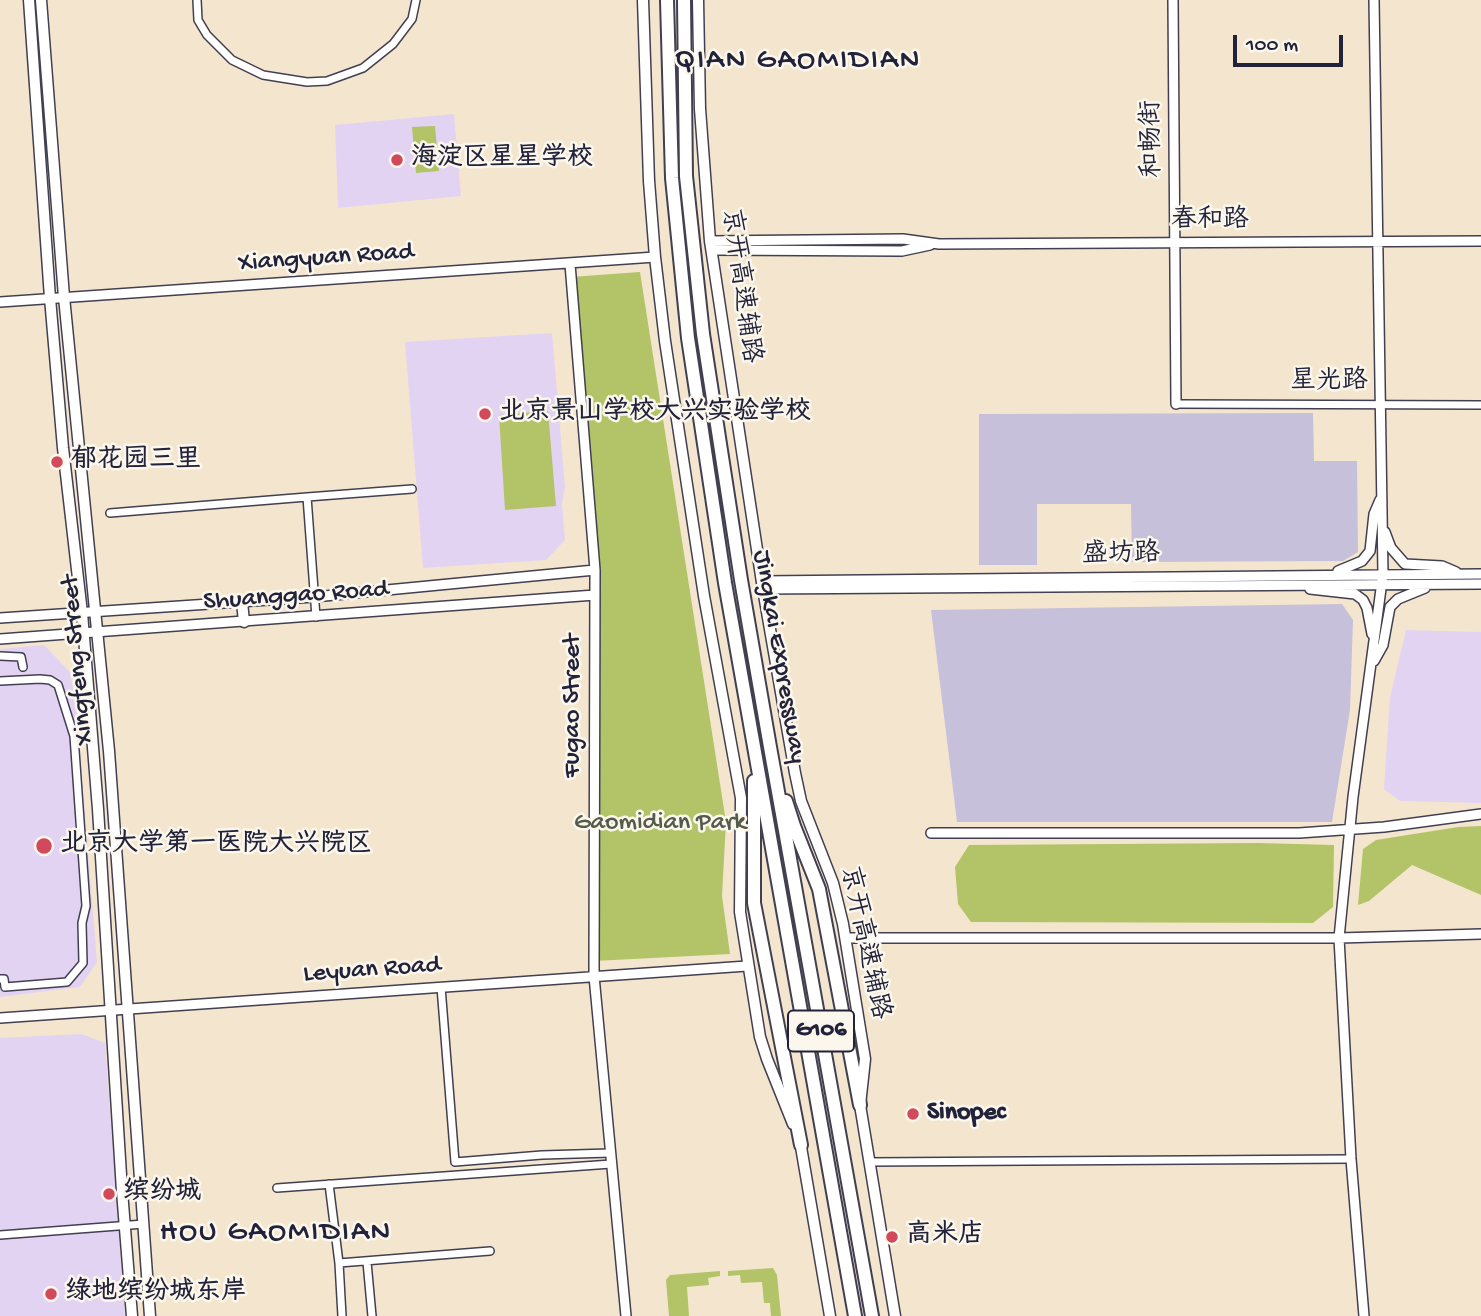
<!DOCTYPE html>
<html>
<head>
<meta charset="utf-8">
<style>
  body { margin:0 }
  #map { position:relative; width:1481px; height:1316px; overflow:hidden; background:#f4e6ce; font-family:"Gochi Hand",sans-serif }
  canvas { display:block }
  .scale { position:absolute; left:1233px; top:35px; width:110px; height:32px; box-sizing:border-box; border:4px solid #22223b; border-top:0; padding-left:9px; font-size:21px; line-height:24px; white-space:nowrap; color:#22223b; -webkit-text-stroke:5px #fbf7ec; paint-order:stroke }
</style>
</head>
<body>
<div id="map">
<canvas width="1481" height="1316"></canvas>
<div class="scale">100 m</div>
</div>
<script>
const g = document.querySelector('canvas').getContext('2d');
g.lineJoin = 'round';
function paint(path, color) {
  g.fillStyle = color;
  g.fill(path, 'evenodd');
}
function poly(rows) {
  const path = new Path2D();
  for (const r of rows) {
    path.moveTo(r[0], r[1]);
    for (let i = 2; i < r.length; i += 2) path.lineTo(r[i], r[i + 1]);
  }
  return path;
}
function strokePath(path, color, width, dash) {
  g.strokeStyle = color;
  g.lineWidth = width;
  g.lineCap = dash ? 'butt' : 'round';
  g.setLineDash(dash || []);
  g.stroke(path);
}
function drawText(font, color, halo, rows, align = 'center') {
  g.font = font + ' "Gochi Hand","LXGW WenKai TC",sans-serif';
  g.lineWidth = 5;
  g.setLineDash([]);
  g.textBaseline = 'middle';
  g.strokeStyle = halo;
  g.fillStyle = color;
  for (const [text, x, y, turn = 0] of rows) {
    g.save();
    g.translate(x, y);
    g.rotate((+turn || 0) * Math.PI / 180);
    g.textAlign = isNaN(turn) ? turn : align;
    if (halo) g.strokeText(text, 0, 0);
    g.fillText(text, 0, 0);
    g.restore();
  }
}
const built = poly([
  [454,114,461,196,338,208,335,125],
  [552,333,565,487,562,504,565,540,546,560,423,568,405,342],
  [1406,630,1481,632,1481,803,1400,801,1384,789,1390,697],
  [44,645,70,672,76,705,97,962,80,987,0,997,0,649],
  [81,1034,105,1043,125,1316,0,1316,0,1038]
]);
const industrial = poly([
  [1313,413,1314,461,1357,461,1358,552,1343,561,1132,562,1131,504,1037,504,1037,565,979,565,979,414],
  [1342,604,1353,620,1350,710,1332,822,957,822,931,610]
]);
const green = poly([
  [435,126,439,171,416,173,412,127],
  [640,272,726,822,722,896,730,954,594,961,595,625,571,277],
  [548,411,556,506,505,510,499,415],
  [1481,826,1481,895,1412,865,1369,901,1358,905,1363,849,1376,840,1458,827],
  [1258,843,1334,845,1333,907,1313,923,971,922,958,904,955,867,969,845],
  [773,1268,777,1275,781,1316,771,1316,770,1303,764,1303,762,1282,741,1283,740,1275,728,1276,728,1271],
  [720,1271,720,1276,708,1278,709,1285,687,1287,689,1316,669,1316,666,1280,670,1275]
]);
const minor = poly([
  [197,0,198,20,207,35,232,60,263,75,307,82,327,81,363,68,393,44,412,19,416,0],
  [1176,404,1481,405],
  [110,513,307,497],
  [316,617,307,497,412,489],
  [0,656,21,657,23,667],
  [0,681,40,679,50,680,58,685,74,736,86,906,82,923,83,963,67,982,5,987,4,979,0,979],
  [441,987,455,1162,542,1155,610,1153],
  [869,1162,1351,1159],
  [329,1184,339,1263],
  [277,1188,611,1164],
  [0,1235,144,1224],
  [367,1262,372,1316],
  [342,1316,339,1263,490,1251]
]);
const tertiary = poly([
  [1173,0,1176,404],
  [710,241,903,239,939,244,1481,241],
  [712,250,902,251,930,245],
  [570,264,595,570,594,976,626,1316],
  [0,302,655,257],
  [1385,532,1391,548,1405,564,1442,566,1456,572],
  [1338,571,1362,561,1370,551,1374,514,1380,500],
  [762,581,1481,574],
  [763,589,1481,584],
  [1310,589,1355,594,1363,600,1367,608,1372,634],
  [0,618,314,597,595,570],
  [0,639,595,595],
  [1374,661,1383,645,1390,607,1398,599,1425,588],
  [931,833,1299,833,1384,827,1481,814],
  [846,938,1339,938,1481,934],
  [0,1018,747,966],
  [1364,1316,1351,1159,1339,938,1353,797,1383,574,1374,0]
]);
const secondary = poly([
  [29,0,50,298,63,448,82,613,98,809,122,1191,132,1316],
  [41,0,64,297,109,751,150,1316],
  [643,0,649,181,655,257,665,341,704,596,741,798,740,912,760,1037,767,1059,793,1124],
  [698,0,700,109,710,241,763,589,795,773,801,801,833,883,843,924,865,1059,860,1105,895,1316],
  [242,602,244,622],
  [800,1141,830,1316]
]);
const motorway = poly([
  [667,0,672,178,688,338,725,583,855,1316],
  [684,0,686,176,703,334,741,580,770,747,872,1316],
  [754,781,754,903,801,1145],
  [786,801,794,826,819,889,860,1105]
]);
const markers = [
  [397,160,7,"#d1495b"],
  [485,414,7,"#d1495b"],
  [57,462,7,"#d1495b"],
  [44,846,9,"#d1495b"],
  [913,1114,7,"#d1495b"],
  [109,1194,7,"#d1495b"],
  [892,1237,7,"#d1495b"],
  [51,1294,7,"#d1495b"]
];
const shields = [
  [821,1031,66]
];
const shieldNames = [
  ["G106",821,1031]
];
const streetNames = [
  ["和畅街",1154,139,-91],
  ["春和路",1210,222],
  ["Xiangyuan Road",326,259,-4],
  ["京开高速辅路",739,286,82],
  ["星光路",1329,383],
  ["盛坊路",1121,556,-1],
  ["Shuanggao Road",296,597,-4],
  ["Jingkai Expressway",778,657,80],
  ["Xingfeng Street",79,660,-95],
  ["Fugao Street",574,706,-90],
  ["京开高速辅路",863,943,78],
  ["Leyuan Road",372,971,-4]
];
const poiNames = [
  ["海淀区星星学校",411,160],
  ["北京景山学校大兴实验学校",499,414],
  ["郁花园三里",71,462],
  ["北京大学第一医院大兴院区",60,846],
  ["Sinopec",927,1114],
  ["缤纷城",123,1194],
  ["高米店",906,1237],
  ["绿地缤纷城东岸",65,1294]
];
const parkNames = [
  ["Gaomidian Park",660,824]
];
const quarterNames = [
  ["QIAN GAOMIDIAN",798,62],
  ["HOU GAOMIDIAN",276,1234]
];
paint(built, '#e3d3f2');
paint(industrial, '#c6c0da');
paint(green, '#b2c467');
strokePath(minor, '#423f51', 10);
strokePath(tertiary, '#423f51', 12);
strokePath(secondary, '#423f51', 13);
strokePath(motorway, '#423f51', 16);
strokePath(minor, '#fff', 7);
strokePath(tertiary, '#fff', 9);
strokePath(secondary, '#fff', 10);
strokePath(motorway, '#fff', 12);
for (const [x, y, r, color] of markers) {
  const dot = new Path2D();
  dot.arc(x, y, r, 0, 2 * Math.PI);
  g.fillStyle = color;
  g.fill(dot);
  strokePath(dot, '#fbf7ec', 2.5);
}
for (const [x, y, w] of shields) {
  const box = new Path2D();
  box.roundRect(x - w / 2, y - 20.5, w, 41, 5);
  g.fillStyle = '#fbf7ec';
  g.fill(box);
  strokePath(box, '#22223b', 2);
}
drawText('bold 24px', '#22223b', null, shieldNames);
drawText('26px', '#22223b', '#fbf7ec', streetNames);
drawText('bold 26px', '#22223b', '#fbf7ec', poiNames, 'left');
drawText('26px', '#545b4a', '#fbf7ec', parkNames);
g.letterSpacing = '2px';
drawText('30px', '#22223b', '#fbf7ec', quarterNames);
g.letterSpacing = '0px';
</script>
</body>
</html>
